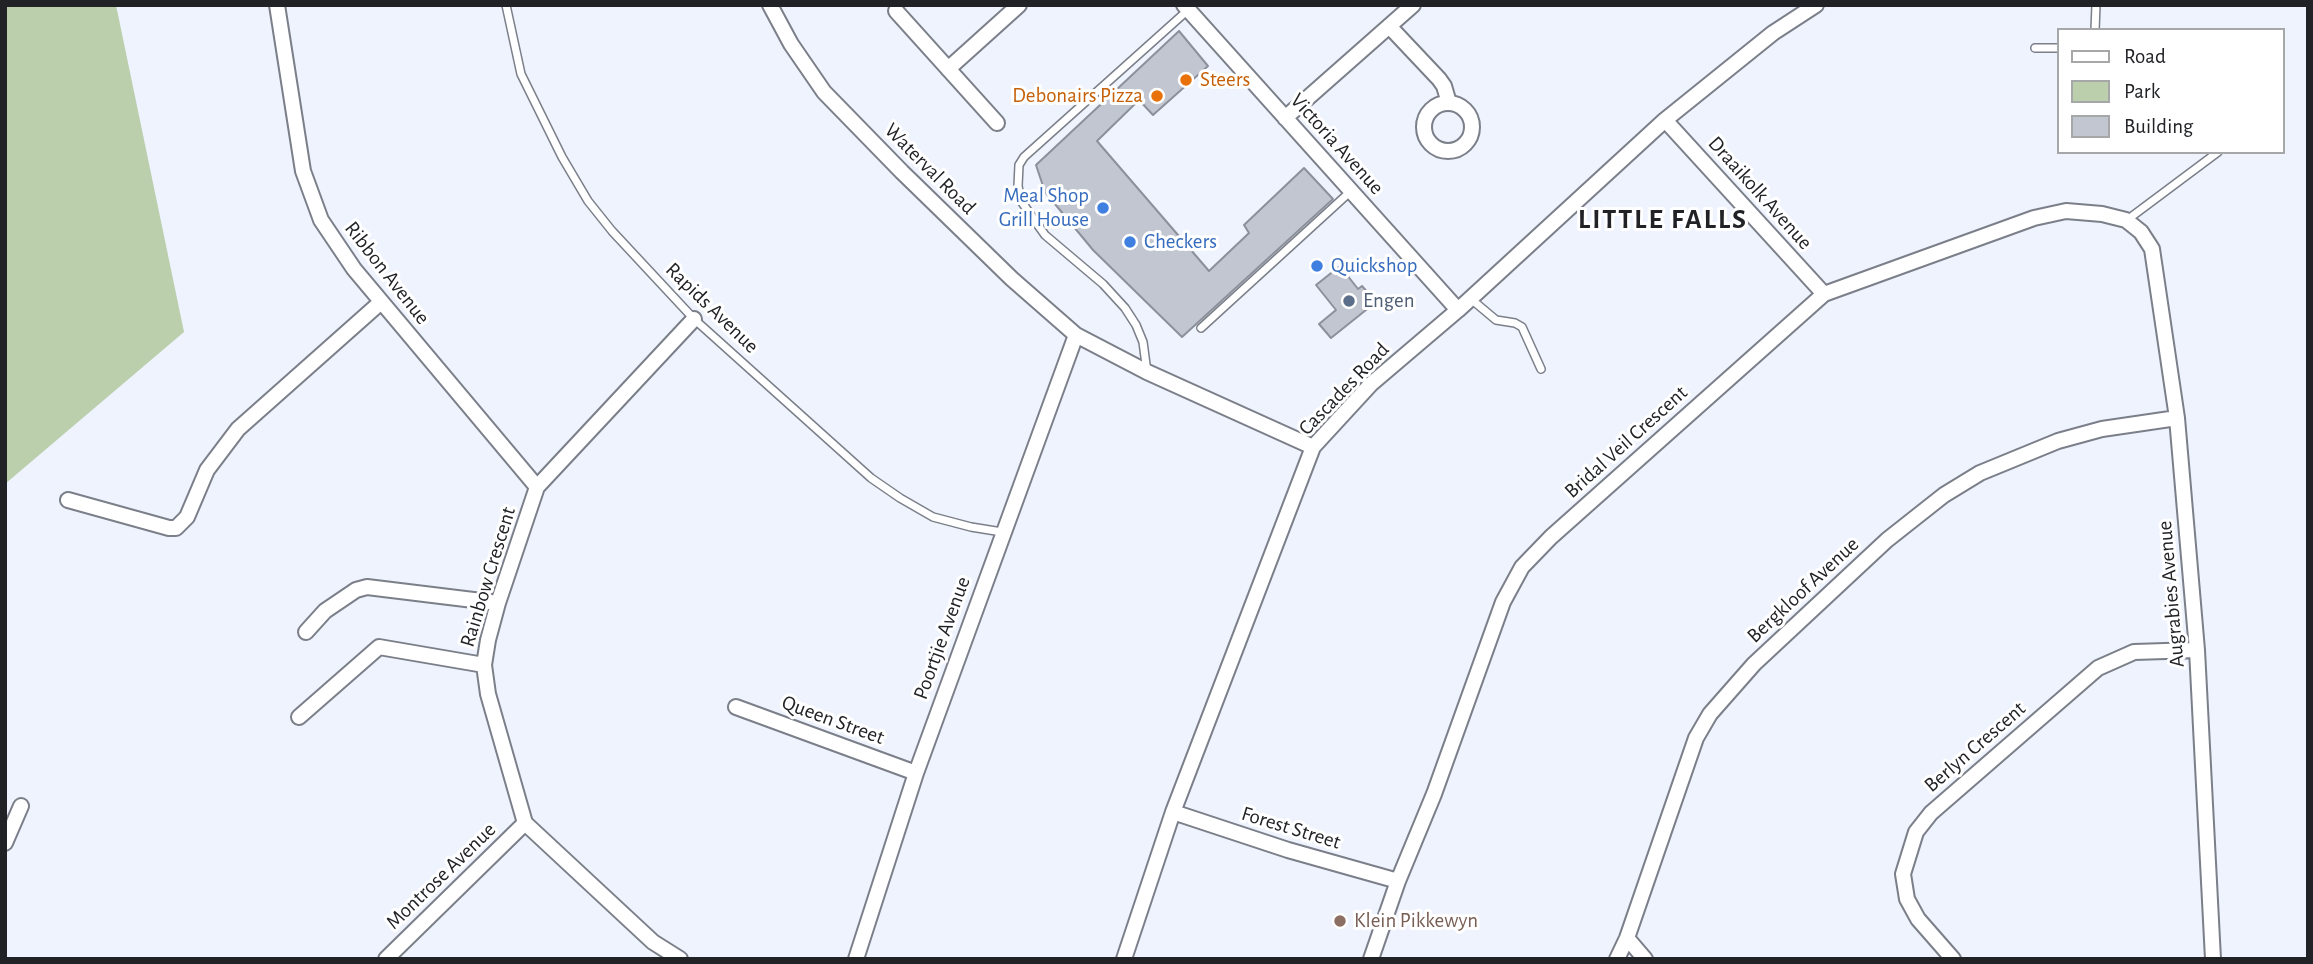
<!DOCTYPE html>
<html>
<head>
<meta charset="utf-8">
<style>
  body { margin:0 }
  #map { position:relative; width:2313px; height:964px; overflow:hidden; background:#eef3fe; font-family:"Alegreya Sans",sans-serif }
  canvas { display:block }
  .frame { position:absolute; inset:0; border:7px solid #212226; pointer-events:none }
  .legend { position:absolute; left:2057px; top:28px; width:228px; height:126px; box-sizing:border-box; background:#fff; border:2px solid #a6a7a8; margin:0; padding:9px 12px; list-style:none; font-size:21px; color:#212226 }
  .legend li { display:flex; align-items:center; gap:14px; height:35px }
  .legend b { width:35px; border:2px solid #a6a7a8 }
</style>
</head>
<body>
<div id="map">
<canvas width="2313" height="964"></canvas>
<div class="frame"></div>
<ul class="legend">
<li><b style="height:9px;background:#fff"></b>Road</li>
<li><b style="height:19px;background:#bbcfac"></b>Park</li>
<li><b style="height:19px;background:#c1c6d1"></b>Building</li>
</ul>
</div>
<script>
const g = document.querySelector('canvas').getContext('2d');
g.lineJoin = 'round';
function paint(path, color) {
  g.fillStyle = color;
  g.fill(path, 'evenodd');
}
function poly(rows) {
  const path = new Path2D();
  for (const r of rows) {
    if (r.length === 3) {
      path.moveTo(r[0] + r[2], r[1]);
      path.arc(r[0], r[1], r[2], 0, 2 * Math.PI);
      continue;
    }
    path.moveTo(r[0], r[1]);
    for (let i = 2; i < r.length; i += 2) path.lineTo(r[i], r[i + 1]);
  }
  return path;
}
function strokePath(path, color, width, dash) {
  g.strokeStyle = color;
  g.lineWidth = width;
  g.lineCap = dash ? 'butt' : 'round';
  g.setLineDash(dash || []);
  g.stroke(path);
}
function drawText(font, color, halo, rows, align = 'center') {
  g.font = font + ' "Alegreya Sans",sans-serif';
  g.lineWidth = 6;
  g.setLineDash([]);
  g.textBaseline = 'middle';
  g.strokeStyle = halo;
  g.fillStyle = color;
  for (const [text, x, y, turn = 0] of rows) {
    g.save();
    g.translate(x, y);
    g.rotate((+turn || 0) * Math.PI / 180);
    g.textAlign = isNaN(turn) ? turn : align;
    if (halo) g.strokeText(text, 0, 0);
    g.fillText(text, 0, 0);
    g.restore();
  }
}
const green = poly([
  [5,5,116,5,184,332,5,484]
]);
const building = poly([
  [1179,31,1208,66,1153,115,1139,100,1097,141,1209,271,1249,233,1244,225,1304,168,1333,199,1182,337,1093,250,1045,192,1036,165,1179,31],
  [1340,266,1358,289,1362,286,1376,302,1331,338,1319,324,1336,310,1316,285,1340,266]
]);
const service = poly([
  [506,5,521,74,562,157,588,201,612,231,694,319,871,478,900,498,933,517,971,527,1002,532],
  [2095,30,2096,5],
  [2035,48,2059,48],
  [2127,220,2218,152],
  [1471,299,1496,320,1515,323,1522,327,1541,369],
  [1201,328,1351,191],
  [1147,372,1143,342,1136,325,1125,308,1103,284,1045,235,1021,201,1018,186,1019,165,1024,157,1188,10]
]);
const minor = poly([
  [277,5,303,171,321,220,354,269,537,487],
  [770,5,791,44,824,92,902,172,1012,279,1076,335,1147,372,1313,447],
  [1184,5,1458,310],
  [896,11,997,123],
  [1389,26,1439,79,1444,86,1449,103],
  [948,69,1019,5],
  [1448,127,24],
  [1285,118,1413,5],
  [1665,120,1824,294],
  [68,500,169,528,176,528,187,517,207,470,238,429,381,302],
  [306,632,325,611,356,590,367,587,498,603],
  [736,707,916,773],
  [299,717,379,647,484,665],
  [1173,812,1288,850,1398,881],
  [5,843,21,806],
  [1627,938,1645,959],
  [386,959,525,823],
  [680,959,653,942,525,823,488,694,484,665,488,640,498,603,537,487,694,319],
  [856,959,916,773,1076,335],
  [1124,959,1173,812,1313,447,1371,384,1458,310,1665,120,1773,33,1816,5],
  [1371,959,1398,881,1434,794,1503,602,1522,567,1551,537,1824,294,2034,218,2066,211,2102,214,2126,220,2141,232,2152,249,2177,418,2197,650,2213,959],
  [1617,959,1627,938,1696,738,1710,714,1754,664,1887,540,1944,495,1980,473,2058,441,2102,429,2177,418],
  [1953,959,1918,919,1907,899,1903,874,1916,832,1931,813,2098,668,2134,652,2197,650]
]);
const markers = [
  [1186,80,7,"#e8710a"],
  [1157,96,7,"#e8710a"],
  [1103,208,7,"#3f7fe0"],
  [1130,242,7,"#3f7fe0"],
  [1317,266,7,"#3f7fe0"],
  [1349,301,7,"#5c6f8a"],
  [1340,921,7,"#8d6e63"]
];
const foodNames = [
  ["Steers",1200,80],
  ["Debonairs Pizza",1143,96,"right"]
];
const streetNames = [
  ["Victoria Avenue",1337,144,48],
  ["Waterval Road",930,169,45],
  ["Draaikolk Avenue",1760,193,48],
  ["Ribbon Avenue",387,273,52],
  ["Rapids Avenue",712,308,44],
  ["Cascades Road",1344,389,-46],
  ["Bridal Veil Crescent",1626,442,-42],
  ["Rainbow Crescent",488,577,-73],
  ["Bergkloof Avenue",1803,590,-43],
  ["Augrabies Avenue",2171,594,-95],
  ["Poortjie Avenue",942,638,-70],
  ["Queen Street",833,720,20],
  ["Berlyn Crescent",1975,747,-41],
  ["Forest Street",1291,828,17],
  ["Montrose Avenue",441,876,-44]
];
const shopNames = [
  ["Meal Shop",1089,196,"right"],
  ["Grill House",1089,220,"right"],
  ["Checkers",1144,242],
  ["Quickshop",1331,266]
];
const serviceNames = [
  ["Engen",1363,301]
];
const educationNames = [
  ["Klein Pikkewyn",1354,921]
];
const districtNames = [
  ["LITTLE FALLS",1663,220]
];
paint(green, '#bbcfac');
paint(building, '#c1c6d1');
strokePath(building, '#8c909a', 2);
strokePath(service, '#7b7f89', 10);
strokePath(minor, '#7b7f89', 18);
strokePath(service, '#fff', 7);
strokePath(minor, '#fff', 14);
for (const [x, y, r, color] of markers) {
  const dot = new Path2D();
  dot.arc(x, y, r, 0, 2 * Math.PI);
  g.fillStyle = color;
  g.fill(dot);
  strokePath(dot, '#fff', 2.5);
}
drawText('21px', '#c56008', '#fff', foodNames, 'left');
drawText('21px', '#212226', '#fff', streetNames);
drawText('21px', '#366cbe', '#fff', shopNames, 'left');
drawText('21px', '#4e5e75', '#fff', serviceNames, 'left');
drawText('21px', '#785e54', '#fff', educationNames, 'left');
g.letterSpacing = '2px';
drawText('bold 28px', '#212226', '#fff', districtNames);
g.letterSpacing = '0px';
</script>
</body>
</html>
